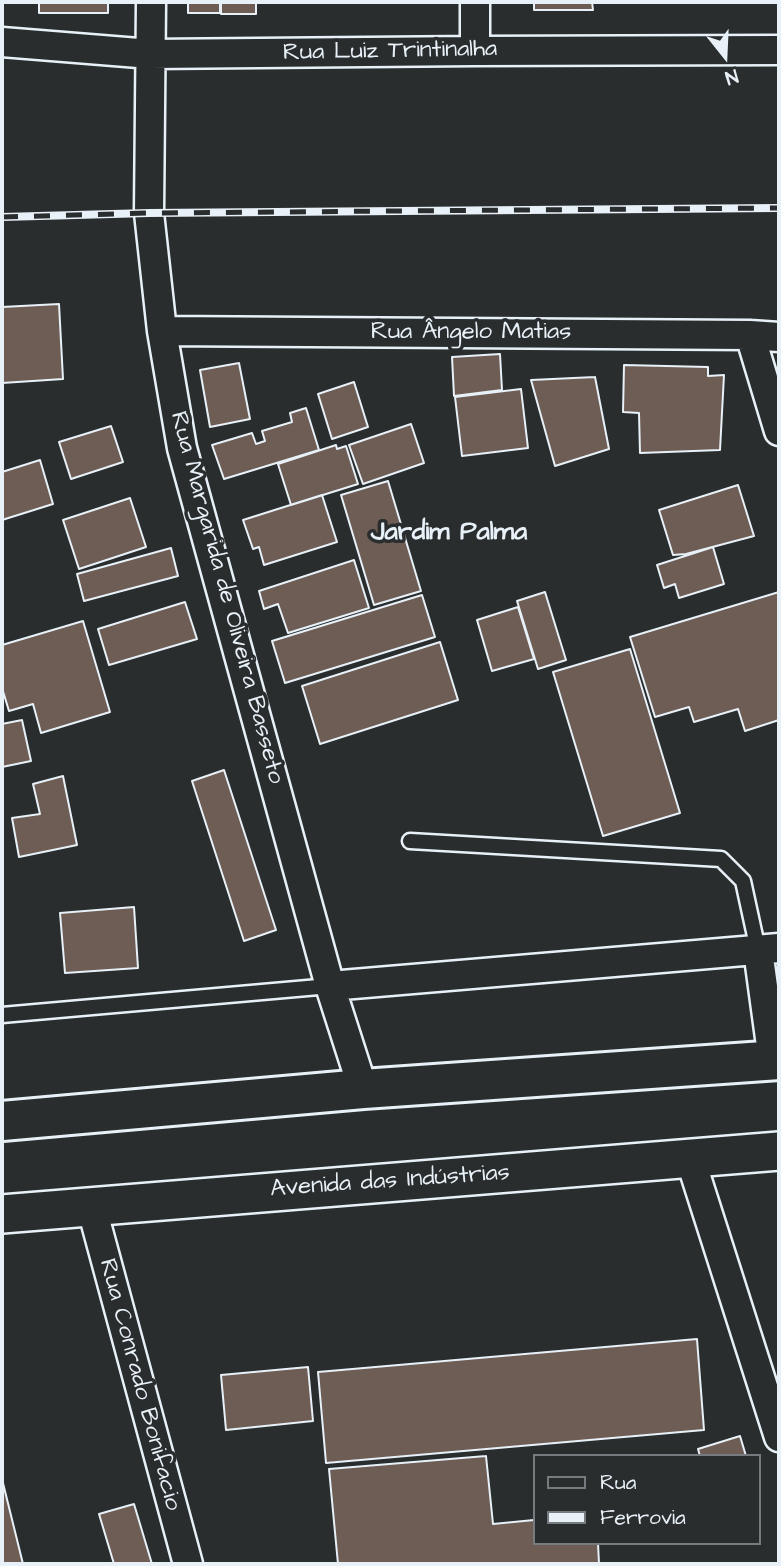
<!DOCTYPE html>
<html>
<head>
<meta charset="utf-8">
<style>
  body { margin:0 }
  #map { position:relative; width:781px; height:1566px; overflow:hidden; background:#2a2d2e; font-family:"Architects Daughter",sans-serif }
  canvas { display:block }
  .frame { position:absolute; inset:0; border:4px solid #e8f1f8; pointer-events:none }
  .legend { position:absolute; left:533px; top:1454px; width:228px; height:91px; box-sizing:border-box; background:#2a2d2e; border:2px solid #767b7f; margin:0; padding:9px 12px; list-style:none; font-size:21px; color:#e8f1f8 }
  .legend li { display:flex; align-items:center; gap:14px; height:35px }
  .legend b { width:35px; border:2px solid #767b7f }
  .north { position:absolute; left:690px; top:21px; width:70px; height:70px; -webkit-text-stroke:5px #2a2d2e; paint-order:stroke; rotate:162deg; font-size:19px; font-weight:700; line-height:28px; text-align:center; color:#e8f1f8 }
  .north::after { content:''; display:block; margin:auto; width:24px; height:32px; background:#e8f1f8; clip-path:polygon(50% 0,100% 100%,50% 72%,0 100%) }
</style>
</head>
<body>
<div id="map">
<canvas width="781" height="1566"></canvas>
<div class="frame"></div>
<ul class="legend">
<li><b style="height:9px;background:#2a2d2e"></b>Rua</li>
<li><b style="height:9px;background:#e8f1f8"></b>Ferrovia</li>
</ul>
<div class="north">N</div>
</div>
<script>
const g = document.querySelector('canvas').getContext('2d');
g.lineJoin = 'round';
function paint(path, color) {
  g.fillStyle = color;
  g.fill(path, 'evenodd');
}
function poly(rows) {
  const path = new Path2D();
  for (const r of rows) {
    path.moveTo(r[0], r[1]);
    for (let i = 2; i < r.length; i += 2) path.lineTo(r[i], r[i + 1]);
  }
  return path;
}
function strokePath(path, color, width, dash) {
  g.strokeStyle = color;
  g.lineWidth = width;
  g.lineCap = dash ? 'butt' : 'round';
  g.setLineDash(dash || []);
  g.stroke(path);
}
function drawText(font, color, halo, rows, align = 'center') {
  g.font = font + ' "Architects Daughter",sans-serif';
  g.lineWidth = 7;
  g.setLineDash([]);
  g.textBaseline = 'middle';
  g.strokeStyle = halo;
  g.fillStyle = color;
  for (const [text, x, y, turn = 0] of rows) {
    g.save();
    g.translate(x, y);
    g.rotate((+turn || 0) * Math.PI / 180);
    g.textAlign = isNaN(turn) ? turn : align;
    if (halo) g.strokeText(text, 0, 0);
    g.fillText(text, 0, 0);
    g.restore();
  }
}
const building = poly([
  [39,2,108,2,108,13,39,13,39,2],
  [188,2,220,2,220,13,188,13,188,2],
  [221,2,256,2,256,14,221,14,221,2],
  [534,2,592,2,593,10,534,10,534,2],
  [59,304,63,379,2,383,2,307,59,304],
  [500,354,502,390,454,396,452,357,500,354],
  [239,363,250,419,210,427,200,370,239,363],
  [624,365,708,367,708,376,724,375,720,450,640,453,639,413,623,412,624,365],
  [595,377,609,449,555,466,531,380,595,377],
  [354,382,368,427,332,439,318,394,354,382],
  [521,389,528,448,462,456,455,397,521,389],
  [306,408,319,450,224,479,212,445,252,433,256,444,265,441,262,431,292,422,290,413,306,408],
  [411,424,424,463,363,484,349,445,411,424],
  [111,426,123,462,71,479,59,442,111,426],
  [336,445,337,449,346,446,358,484,291,505,278,464,336,445],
  [40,460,53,504,2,520,2,472,40,460],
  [388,481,421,591,374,605,341,495,388,481],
  [738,485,754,536,686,554,673,555,659,510,738,485],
  [322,495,337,542,264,565,259,547,253,549,243,520,322,495],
  [130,498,146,547,79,569,63,520,130,498],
  [713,547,724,584,679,598,675,584,664,588,657,565,713,547],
  [171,548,178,576,84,601,77,574,171,548],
  [354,560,369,608,288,633,278,604,264,609,259,591,354,560],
  [545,592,566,660,538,669,517,601,545,592],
  [779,592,779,720,745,731,738,709,694,722,689,707,655,717,630,637,779,592],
  [422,595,435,637,285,683,272,641,422,595],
  [185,602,197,639,109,665,98,629,185,602],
  [518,607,534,659,492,671,477,620,518,607],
  [83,621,110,712,41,733,33,704,9,711,2,688,2,645,83,621],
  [440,642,458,700,320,744,302,686,440,642],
  [630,649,680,813,603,836,553,672,630,649],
  [22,720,31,761,2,767,2,724,22,720],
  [224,770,276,930,244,941,192,781,224,770],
  [63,776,77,845,19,857,12,818,40,814,33,784,63,776],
  [134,907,138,968,65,973,60,913,134,907],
  [697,1339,704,1430,326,1463,318,1372,697,1339],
  [308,1367,313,1421,226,1430,221,1375,308,1367],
  [740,1436,746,1456,700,1456,698,1449,740,1436],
  [486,1456,493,1524,534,1520,534,1543,598,1543,599,1564,338,1564,329,1469,486,1456],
  [2,1479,23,1564,2,1564,2,1479],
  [134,1504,152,1564,114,1564,99,1514,134,1504]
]);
const service = poly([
  [410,841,721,859,743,881,758,950],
  [2,1015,330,986]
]);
const minor = poly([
  [151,2,149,213,162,331,182,448,330,986,363,1089],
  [2,42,151,54,475,51,779,50],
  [475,51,475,2],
  [162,331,750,335,779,337],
  [750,335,779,431],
  [758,950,773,1060],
  [330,986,779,948],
  [690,1158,779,1437],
  [91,1205,188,1564]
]);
const tertiary = poly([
  [2,1214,779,1151]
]);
const primary = poly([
  [2,1121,363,1089,779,1060]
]);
const rail = poly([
  [2,217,149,213,779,208]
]);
const streetNames = [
  ["Rua Luiz Trintinalha",390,52,-1],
  ["Rua Ângelo Matias",471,333],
  ["Rua Margarida de Oliveira Basseto",226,598,75],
  ["Avenida das Indústrias",390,1182,-4],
  ["Rua Conrado Bonifacio",139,1385,75]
];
const neighbourhoodNames = [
  ["Jardim Palma",449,534]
];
paint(building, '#6e5d55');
strokePath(building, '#e8f1f8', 2);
strokePath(service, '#e8f1f8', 19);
strokePath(minor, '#e8f1f8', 33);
strokePath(tertiary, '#e8f1f8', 42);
strokePath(primary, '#e8f1f8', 44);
strokePath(service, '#2a2d2e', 14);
strokePath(minor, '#2a2d2e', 28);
strokePath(tertiary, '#2a2d2e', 37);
strokePath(primary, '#2a2d2e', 38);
strokePath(rail, '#e8f1f8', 8);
strokePath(rail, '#2a2d2e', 5, [16]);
drawText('24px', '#e8f1f8', '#2a2d2e', streetNames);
drawText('bold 26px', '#e8f1f8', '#2a2d2e', neighbourhoodNames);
</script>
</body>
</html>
